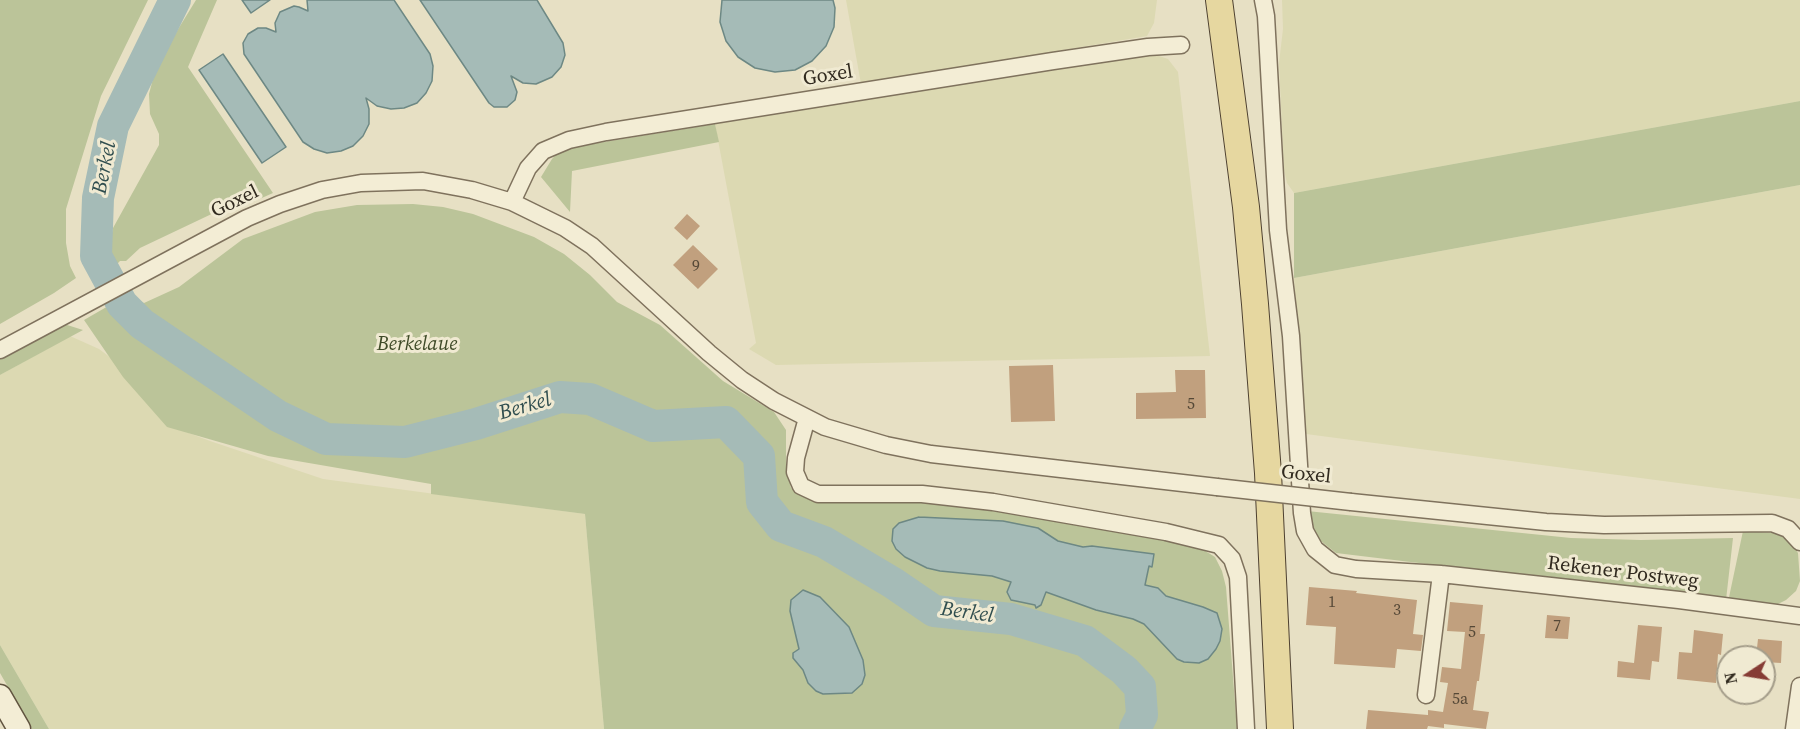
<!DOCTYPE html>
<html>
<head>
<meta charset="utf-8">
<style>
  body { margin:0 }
  #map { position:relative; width:1800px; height:729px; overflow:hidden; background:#e7e0c4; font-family:"Source Serif 4",serif }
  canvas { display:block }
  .north { position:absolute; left:1716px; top:645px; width:60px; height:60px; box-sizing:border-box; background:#f0ead2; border:2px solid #a49d8a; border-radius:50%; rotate:258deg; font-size:16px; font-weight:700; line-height:24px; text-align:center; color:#312a1f }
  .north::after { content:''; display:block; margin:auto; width:21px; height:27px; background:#863c35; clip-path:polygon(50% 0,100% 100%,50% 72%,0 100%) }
</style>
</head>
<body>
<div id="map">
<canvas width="1800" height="729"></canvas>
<div class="north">N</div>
</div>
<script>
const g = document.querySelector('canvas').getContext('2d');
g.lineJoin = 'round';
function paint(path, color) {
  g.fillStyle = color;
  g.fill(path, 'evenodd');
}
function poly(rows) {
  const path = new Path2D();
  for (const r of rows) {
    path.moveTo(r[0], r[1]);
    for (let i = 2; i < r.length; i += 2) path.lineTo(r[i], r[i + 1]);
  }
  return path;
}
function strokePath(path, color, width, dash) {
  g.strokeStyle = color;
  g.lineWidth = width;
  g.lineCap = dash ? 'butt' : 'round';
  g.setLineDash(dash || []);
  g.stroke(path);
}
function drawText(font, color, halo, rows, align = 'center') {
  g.font = font + ' "Source Serif 4",serif';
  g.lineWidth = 6;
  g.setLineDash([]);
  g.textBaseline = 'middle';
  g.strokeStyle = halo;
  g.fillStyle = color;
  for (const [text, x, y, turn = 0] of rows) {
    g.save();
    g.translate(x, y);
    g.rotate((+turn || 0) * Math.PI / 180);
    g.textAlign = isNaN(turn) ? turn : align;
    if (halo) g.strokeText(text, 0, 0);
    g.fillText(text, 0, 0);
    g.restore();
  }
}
const farmland = poly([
  [846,0,1157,0,1154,23,1147,36,861,84],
  [1282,0,1800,0,1800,101,1294,193,1287,183,1284,170,1279,63,1283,29],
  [1153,54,1168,59,1178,72,1210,356,776,365,749,349,756,343,715,124],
  [1800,185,1800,499,1306,434,1294,278],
  [70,336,99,349,115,361,173,427,210,441,323,479,585,514,604,729,49,729,0,645,0,375]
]);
const green = poly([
  [0,0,148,0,101,96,66,209,66,243,70,266,76,278,54,293,0,324],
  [196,0,217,0,188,67,273,193,246,205,239,201,140,248,126,261,120,261,115,266,109,247,113,228,159,145,159,134,150,114,149,94,155,71,161,57],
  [1800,101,1800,185,1294,278,1294,193],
  [715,124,719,142,572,171,570,212,541,177,552,159,561,149],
  [413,204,443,207,473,214,534,237,564,254,590,275,617,302,660,325,723,381,774,412,786,430,786,465,791,488,811,499,933,501,1094,522,1194,544,1215,557,1222,571,1226,587,1237,729,604,729,585,514,431,494,431,484,268,456,167,427,123,377,84,320,129,294,144,303,179,287,243,239,315,212,357,205],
  [64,324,83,330,0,375,0,359],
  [1307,511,1571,538,1641,540,1733,538,1726,600,1336,553,1317,538],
  [1743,531,1775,533,1789,540,1798,553,1800,581,1796,591,1786,600,1772,607,1728,602],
  [0,645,49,729,32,729,0,673]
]);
const water = poly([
  [242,0,270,0,251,13,242,0],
  [307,0,394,0,430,54,433,66,432,81,426,93,417,103,404,108,391,109,377,106,366,98,369,109,369,124,363,136,353,146,341,151,327,153,314,149,303,142,244,54,243,43,248,34,258,28,266,28,276,32,275,23,280,12,294,6,299,7,308,11,307,0],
  [420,0,537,0,563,43,565,55,561,67,552,77,536,84,523,83,511,76,517,92,515,100,507,107,494,107,489,103,420,0],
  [722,0,833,0,835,8,834,27,826,46,812,61,795,70,775,72,755,68,738,57,726,41,720,22,722,0],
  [223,54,286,147,262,163,199,70,223,54],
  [919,517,1003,521,1038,528,1058,541,1083,547,1092,546,1154,554,1152,567,1149,566,1145,585,1158,588,1166,596,1203,607,1217,613,1222,629,1220,641,1216,649,1208,659,1199,663,1184,662,1177,659,1144,624,1133,619,1096,610,1046,592,1041,605,1036,608,1035,605,1011,600,1007,592,1011,582,992,576,940,571,927,568,905,557,896,549,892,541,893,529,899,523,919,517],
  [803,590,820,597,849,627,863,660,865,675,862,684,852,693,823,694,816,691,808,683,803,670,793,658,793,653,799,649,790,611,791,600,803,590]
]);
const river = poly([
  [175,0,113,126,98,198,96,256,122,304,142,324,278,416,326,439,405,442,476,424,560,397,590,399,653,426,726,422,759,456,762,502,781,526,824,542,893,583,934,611,1011,619,1085,641,1124,670,1140,687,1142,715,1135,729]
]);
const building = poly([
  [687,214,700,226,687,240,674,228],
  [693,245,718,269,698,289,673,265],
  [1053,365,1055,421,1011,422,1009,366],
  [1175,370,1205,370,1206,418,1136,419,1136,393,1176,392],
  [1309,587,1357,591,1356,593,1417,600,1413,634,1423,635,1421,651,1397,649,1395,668,1334,664,1336,627,1306,625],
  [1450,602,1483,605,1480,634,1485,634,1479,681,1477,681,1473,710,1489,712,1486,729,1444,724,1444,728,1428,726,1427,729,1366,729,1368,710,1428,715,1428,710,1443,712,1448,683,1440,682,1442,667,1461,669,1465,632,1447,631],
  [1547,615,1570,617,1568,639,1545,638],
  [1638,625,1662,627,1659,662,1652,661,1650,680,1617,677,1618,661,1634,663],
  [1694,630,1723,634,1721,655,1718,654,1716,683,1677,679,1679,652,1692,653],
  [1758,639,1782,641,1781,663,1764,662,1764,657,1756,657]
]);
const street = poly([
  [1263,0,1266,16,1278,230,1291,336,1302,513,1305,531,1315,549,1335,565,1356,569,1441,574,1679,600,1800,616],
  [512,202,528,168,543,151,569,140,606,132,1053,61,1148,47,1181,45],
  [0,350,247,218,280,204,322,190,361,183,423,181,472,190,512,202,565,228,592,246,709,353,742,380,774,401,825,427,886,445,931,454,1217,487],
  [807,418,796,458,795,472,801,486,818,494,922,494,993,502,1166,532,1219,545,1232,559,1238,577,1246,729],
  [1351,502,1546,522,1604,525,1772,523,1788,529,1800,542],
  [1426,695,1441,574],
  [1794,729,1800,686]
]);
const secondary = poly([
  [0,696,19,729]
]);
const primary = poly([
  [1219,0,1246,207,1255,304,1268,473,1280,729]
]);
const streetBridge = poly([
  [1217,487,1351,502]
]);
const numberNames = [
  ["9",696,267],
  ["5",1191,405],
  ["1",1332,603],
  ["3",1397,611],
  ["7",1557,627],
  ["5",1472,633],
  ["5a",1460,700]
];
const streetNames = [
  ["Goxel",828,76,-9],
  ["Goxel",235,202,-26],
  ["Goxel",1306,475,6],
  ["Rekener Postweg",1623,573,7]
];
const parkNames = [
  ["Berkelaue",417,345]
];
const waterNames = [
  ["Berkel",105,168,-79],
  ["Berkel",525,407,-16],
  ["Berkel",967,613,8]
];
paint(farmland, '#dcd9b2');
paint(green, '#bbc499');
paint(water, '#a5bbb7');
strokePath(water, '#6d8884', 1.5);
strokePath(river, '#a5bbb7', 32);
paint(building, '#c1a07e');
strokePath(street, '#7f725d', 19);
strokePath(secondary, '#615440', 25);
strokePath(primary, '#4e4130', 28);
strokePath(street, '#f3edd5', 16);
strokePath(secondary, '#f3edd5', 22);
strokePath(primary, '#e6d7a0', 26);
strokePath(streetBridge, '#7f725d', 19, []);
strokePath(streetBridge, '#f3edd5', 16);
drawText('16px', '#554837', null, numberNames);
drawText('20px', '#312a1f', '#f0ead2', streetNames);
drawText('italic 20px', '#3f4b28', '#f0ead2', parkNames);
drawText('italic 21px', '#304e4f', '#f0ead2', waterNames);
</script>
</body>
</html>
